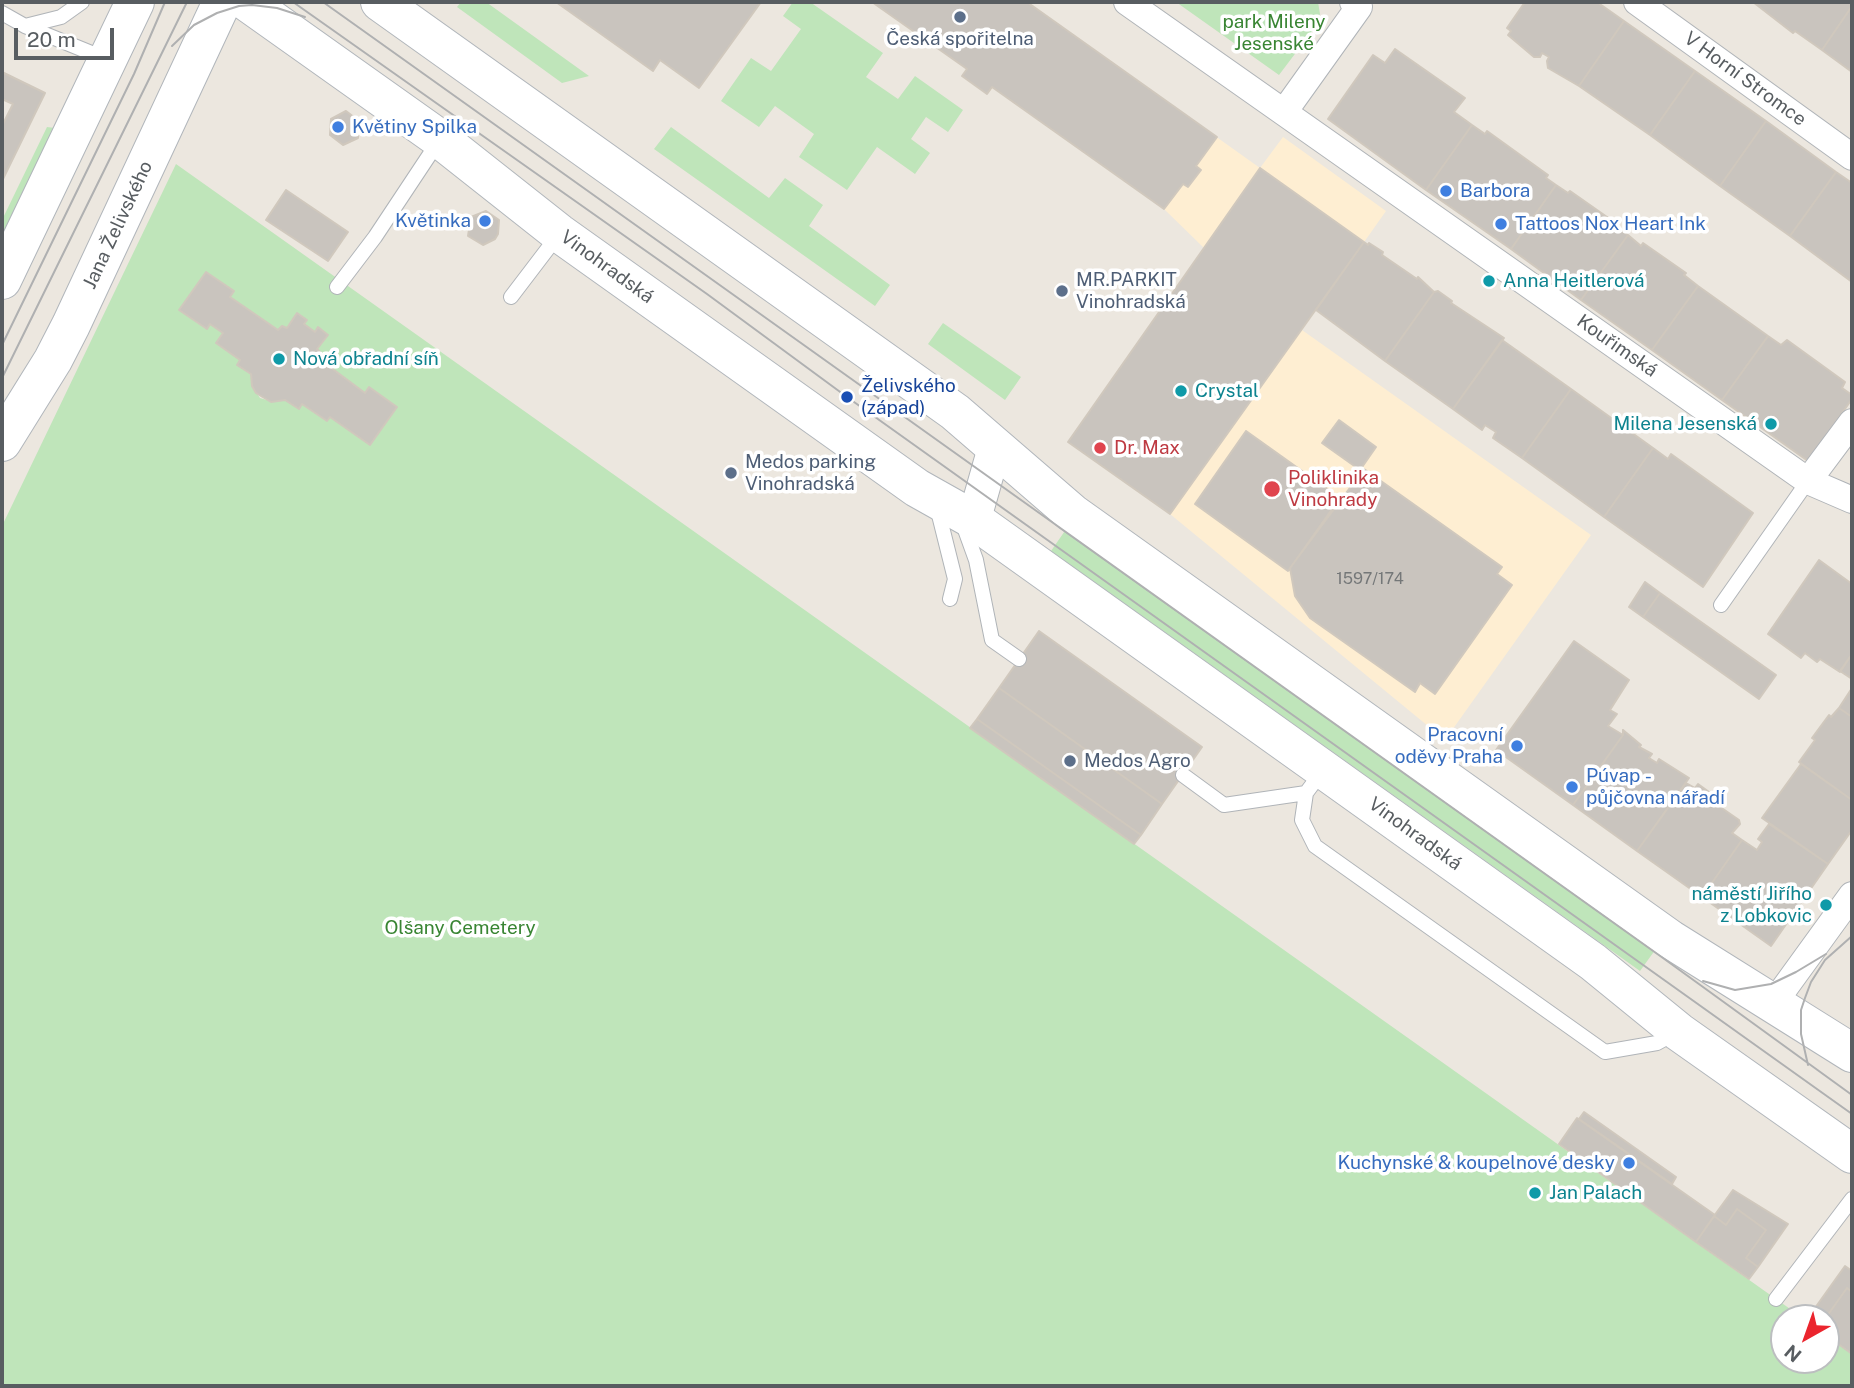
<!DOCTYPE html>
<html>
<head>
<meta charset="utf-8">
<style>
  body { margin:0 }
  #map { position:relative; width:1854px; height:1388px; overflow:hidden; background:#ece7df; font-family:"Public Sans",sans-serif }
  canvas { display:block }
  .frame { position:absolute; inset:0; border:4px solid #585d61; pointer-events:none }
  .north { position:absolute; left:1770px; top:1304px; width:70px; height:70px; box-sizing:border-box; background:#fff; border:2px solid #bcbec0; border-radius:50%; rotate:220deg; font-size:19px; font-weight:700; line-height:28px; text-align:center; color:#585d61 }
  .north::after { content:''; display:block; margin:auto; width:24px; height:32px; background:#eb252e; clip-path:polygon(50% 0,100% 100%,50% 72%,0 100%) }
  .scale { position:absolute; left:14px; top:28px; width:100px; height:32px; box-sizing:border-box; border:4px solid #585d61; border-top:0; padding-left:9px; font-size:21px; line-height:24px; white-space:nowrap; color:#585d61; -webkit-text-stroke:5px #fff; paint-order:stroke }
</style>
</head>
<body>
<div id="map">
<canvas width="1854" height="1388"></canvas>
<div class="frame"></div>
<div class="north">N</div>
<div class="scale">20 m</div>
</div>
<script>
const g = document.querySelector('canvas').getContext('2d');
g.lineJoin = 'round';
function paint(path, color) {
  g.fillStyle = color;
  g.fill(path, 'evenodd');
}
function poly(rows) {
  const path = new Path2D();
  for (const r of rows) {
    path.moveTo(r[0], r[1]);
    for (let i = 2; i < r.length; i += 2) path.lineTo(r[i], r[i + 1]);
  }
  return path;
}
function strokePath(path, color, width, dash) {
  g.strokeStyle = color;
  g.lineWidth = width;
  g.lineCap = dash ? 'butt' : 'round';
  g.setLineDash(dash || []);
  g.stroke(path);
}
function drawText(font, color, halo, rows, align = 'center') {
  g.font = font + ' "Public Sans",sans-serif';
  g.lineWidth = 7;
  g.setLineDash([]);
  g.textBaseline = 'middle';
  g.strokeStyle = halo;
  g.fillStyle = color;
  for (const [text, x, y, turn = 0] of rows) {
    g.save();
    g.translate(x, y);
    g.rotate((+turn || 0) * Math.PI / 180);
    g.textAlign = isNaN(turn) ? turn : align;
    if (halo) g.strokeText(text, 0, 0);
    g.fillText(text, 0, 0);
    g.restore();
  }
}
const commercial = poly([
  [872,2,1027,2,1260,168,1283,137,1386,211,1302,330,1591,535,1445,740,1170,514,1068,442,1204,248,1164,209,993,88,987,94,962,76,967,69]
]);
const green = poly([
  [461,2,486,2,589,76,562,83,457,7],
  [793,2,810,2,883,53,866,77,898,99,915,76,963,110,948,132,926,117,911,139,930,153,915,174,877,147,847,190,799,157,814,134,775,106,759,127,721,101,751,58,771,71,801,29,783,16],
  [1176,2,1318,2,1320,14,1316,26,1279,75],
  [47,127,55,128,2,236,2,220],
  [671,127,769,198,785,178,823,205,809,226,890,285,875,306,654,149],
  [176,164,1776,1299,1803,1318,1784,1318,1784,1360,1826,1360,1826,1335,1852,1354,1852,1386,2,1386,2,526],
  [206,272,230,297,278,330,282,326,287,328,298,313,307,320,304,324,315,332,325,333,328,335,317,349,318,358,365,393,397,407,370,445,330,417,326,421,302,404,299,409,285,400,274,402,260,398,252,386,251,374,237,365,240,360,216,343,223,333,210,324,206,329,179,310],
  [943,323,1021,377,1005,400,928,344],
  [1069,525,1658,946,1640,971,1051,551]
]);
const building = poly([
  [556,2,761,2,699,88,660,60,653,71,556,2],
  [872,2,1027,2,1217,137,1196,166,1201,170,1188,187,1183,184,1164,209,992,87,987,94,962,76,967,69,872,2],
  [1525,2,1597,2,1624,21,1579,86,1548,68,1547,61,1549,57,1542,53,1540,57,1534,57,1508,35,1511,31,1507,28,1525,2],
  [1753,2,1852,2,1852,6,1822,50,1795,31,1793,33,1753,2],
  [1852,6,1852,72,1822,50,1852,6],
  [1624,21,1695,71,1650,135,1579,86,1624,21],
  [1395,49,1465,98,1454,112,1472,125,1426,190,1328,119,1373,55,1385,63,1395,49],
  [1695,71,1766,121,1720,186,1650,135,1695,71],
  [2,72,45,93,2,181,2,126,13,104,2,99,2,72],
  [346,111,359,121,358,138,343,145,330,135,331,119,346,111],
  [1766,121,1836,172,1790,236,1720,186,1766,121],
  [1472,125,1485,134,1487,131,1548,175,1546,178,1556,185,1511,249,1426,190,1472,125],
  [1260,168,1364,242,1170,514,1068,442,1260,168],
  [1836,172,1852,183,1852,282,1790,236,1836,172],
  [1556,185,1568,193,1570,191,1617,224,1615,227,1628,235,1581,300,1511,249,1556,185],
  [286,190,348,232,328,261,266,220,286,190],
  [486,211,499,220,498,234,495,239,483,245,468,236,471,217,486,211],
  [1628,235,1641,246,1643,243,1686,273,1684,275,1698,286,1652,350,1581,300,1628,235],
  [1364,242,1368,245,1369,243,1383,252,1382,255,1417,279,1418,277,1434,292,1385,361,1316,310,1364,242],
  [206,272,234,291,230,297,278,330,282,326,287,328,297,313,307,320,304,324,315,332,318,327,328,335,317,349,321,353,318,358,365,393,369,387,397,407,370,445,330,417,327,421,302,404,299,409,285,400,271,402,256,393,252,386,251,374,237,365,240,360,216,343,223,333,210,324,207,329,179,310,206,272],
  [1698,286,1768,336,1722,400,1652,350,1698,286],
  [1438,291,1452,301,1451,303,1504,338,1453,409,1385,361,1434,292,1438,291],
  [1768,336,1781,345,1787,340,1845,382,1842,388,1852,395,1852,399,1808,461,1722,400,1768,336],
  [1502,340,1571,389,1522,458,1493,438,1496,432,1485,425,1482,430,1453,409,1502,340],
  [1571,389,1653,448,1604,517,1522,458,1571,389],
  [1339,420,1376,447,1360,470,1322,443,1339,420],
  [1246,431,1340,498,1288,571,1195,504,1246,431],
  [1653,448,1668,459,1671,454,1753,513,1703,587,1604,517,1653,448],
  [1364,469,1502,567,1497,574,1512,585,1435,694,1420,683,1415,692,1310,618,1295,596,1290,568,1364,469],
  [1819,560,1852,584,1852,654,1840,672,1820,659,1817,662,1805,653,1801,658,1768,634,1819,560],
  [1645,582,1660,593,1643,617,1629,607,1645,582],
  [1660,593,1776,675,1759,699,1643,617,1660,593],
  [1039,631,1202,747,1162,804,999,688,1039,631],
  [1574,641,1629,680,1610,710,1617,714,1608,726,1623,735,1573,805,1496,750,1574,641],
  [1852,654,1852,679,1840,671,1852,654],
  [999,688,1162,804,1141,835,977,719,999,688],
  [1852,688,1852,717,1839,708,1852,688],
  [1839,708,1852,717,1852,800,1799,762,1815,740,1812,738,1829,715,1831,717,1839,708],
  [977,719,1141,835,1134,844,970,728,977,719],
  [1623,730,1641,745,1639,747,1652,754,1649,758,1657,763,1659,759,1689,778,1637,851,1573,805,1623,735,1623,730],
  [1801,764,1852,800,1852,830,1828,864,1762,818,1801,764],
  [1686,783,1695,788,1698,784,1716,797,1713,802,1739,820,1740,824,1732,833,1742,840,1702,897,1637,851,1686,783],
  [1769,824,1828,864,1771,946,1702,897,1742,840,1757,850,1762,842,1758,839,1769,824],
  [1584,1112,1676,1177,1672,1184,1579,1119,1584,1112],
  [1577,1118,1715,1215,1696,1242,1559,1144,1577,1118],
  [1733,1190,1788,1224,1758,1267,1746,1258,1766,1230,1737,1209,1726,1225,1714,1216,1733,1190],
  [1737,1209,1766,1230,1746,1258,1758,1267,1749,1279,1696,1242,1714,1216,1726,1225,1737,1209],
  [1845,1266,1852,1271,1852,1292,1847,1288,1827,1316,1815,1308,1845,1266],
  [1847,1288,1852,1292,1852,1354,1826,1335,1826,1318,1808,1318,1815,1308,1827,1316,1847,1288]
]);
const service = poly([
  [2,13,25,26,106,59],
  [25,26,61,17,82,2],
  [337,287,375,237,440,139],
  [511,297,559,234],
  [937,507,955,579,950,599],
  [963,524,976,560,992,640,1019,659],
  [1721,605,1808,481],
  [1183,775,1224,805,1306,793,1324,769],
  [1306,793,1302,820,1315,846,1605,1052,1657,1043,1677,1032],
  [1776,1299,1852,1199]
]);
const minor = poly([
  [1127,2,1808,481,1852,500],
  [1637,2,1852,157],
  [1284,112,1359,7,1353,2],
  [1808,481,1852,422],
  [1773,1004,1852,895]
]);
const tertiary = poly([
  [974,520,995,446]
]);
const secondary = poly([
  [247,2,440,139,559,233,917,488,974,520,1593,962,1679,1032,1852,1154],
  [380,2,955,412,1072,513,1670,939,1852,1053],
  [2,280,135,2],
  [2,442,53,360,71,325,222,2]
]);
const tram = poly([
  [293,2,707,294,847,397,1852,1114],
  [323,2,1663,958,1852,1095],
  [172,46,194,25,217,13,239,6,252,5,277,8,305,17],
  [2,345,134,74,165,2],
  [2,378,187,2],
  [1703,981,1735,990,1771,984,1796,972,1826,954],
  [1808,1065,1801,1034,1801,1010,1805,998,1811,982,1825,960,1852,936]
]);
const markers = [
  [960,17,7,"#5c6f8a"],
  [338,127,7,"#3f7fe0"],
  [1446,191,7,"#3f7fe0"],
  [485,221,7,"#3f7fe0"],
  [1501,224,7,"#3f7fe0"],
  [1489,281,7,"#0f9aa8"],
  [1062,291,7,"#5c6f8a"],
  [279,359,7,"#0f9aa8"],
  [1181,391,7,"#0f9aa8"],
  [847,397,7,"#1a4fb4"],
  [1771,424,7,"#0f9aa8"],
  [1100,448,7,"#e0444e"],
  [731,473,7,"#5c6f8a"],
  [1272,489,9,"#e0444e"],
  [1517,746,7,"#3f7fe0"],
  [1070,761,7,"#5c6f8a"],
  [1572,787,7,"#3f7fe0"],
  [1826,905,7,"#0f9aa8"],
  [1629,1163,7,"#3f7fe0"],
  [1535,1193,7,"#0f9aa8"]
];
const numberNames = [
  ["1597/174",1370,579]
];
const parkNames = [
  ["park Mileny",1274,22],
  ["Jesenské",1274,44],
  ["Olšany Cemetery",460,928]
];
const serviceNames = [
  ["Česká spořitelna",960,39,"center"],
  ["MR.PARKIT",1076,280],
  ["Vinohradská",1076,302],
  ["Medos parking",745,462],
  ["Vinohradská",745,484],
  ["Medos Agro",1084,761]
];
const streetNames = [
  ["V Horní Stromce",1745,79,36],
  ["Jana Želivského",118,225,-65],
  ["Vinohradská",607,267,36],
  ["Kouřimská",1617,346,35],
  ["Vinohradská",1415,834,36]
];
const shopNames = [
  ["Květiny Spilka",352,127],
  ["Barbora",1460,191],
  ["Květinka",471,221,"right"],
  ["Tattoos Nox Heart Ink",1515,224],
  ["Pracovní",1503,735,"right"],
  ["oděvy Praha",1503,757,"right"],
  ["Púvap -",1586,776],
  ["půjčovna nářadí",1586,798],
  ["Kuchynské & koupelnové desky",1615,1163,"right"]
];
const cultureNames = [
  ["Anna Heitlerová",1503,281],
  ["Nová obřadní síň",293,359],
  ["Crystal",1195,391],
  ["Milena Jesenská",1757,424,"right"],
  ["náměstí Jiřího",1812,894,"right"],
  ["z Lobkovic",1812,916,"right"],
  ["Jan Palach",1549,1193]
];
const transitNames = [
  ["Želivského",861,386],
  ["(západ)",861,408]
];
const healthNames = [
  ["Dr. Max",1114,448],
  ["Poliklinika",1288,478],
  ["Vinohrady",1288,500]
];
paint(commercial, '#feeed2');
paint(green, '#bfe5ba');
paint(building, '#c9c4be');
strokePath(building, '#d0c8bd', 2);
strokePath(service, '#b0b4b8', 16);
strokePath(minor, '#b0b4b8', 28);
strokePath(tertiary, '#b0b4b8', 35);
strokePath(secondary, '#b1b6bb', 40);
strokePath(service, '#fff', 14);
strokePath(minor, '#fff', 26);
strokePath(tertiary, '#fff', 33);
strokePath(secondary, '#fff', 38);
strokePath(tram, '#afb0b1', 2);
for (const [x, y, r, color] of markers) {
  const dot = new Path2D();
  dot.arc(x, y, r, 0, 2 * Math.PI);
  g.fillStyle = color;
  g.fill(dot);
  strokePath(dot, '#fff', 2.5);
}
drawText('16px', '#747778', null, numberNames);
drawText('19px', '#398533', '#fff', parkNames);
drawText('19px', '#4e5e75', '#fff', serviceNames, 'left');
drawText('19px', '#585d61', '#fff', streetNames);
drawText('19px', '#366cbe', '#fff', shopNames, 'left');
drawText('19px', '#0d838f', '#fff', cultureNames, 'left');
drawText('19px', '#164399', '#fff', transitNames, 'left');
drawText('19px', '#be3a42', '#fff', healthNames, 'left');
</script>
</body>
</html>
